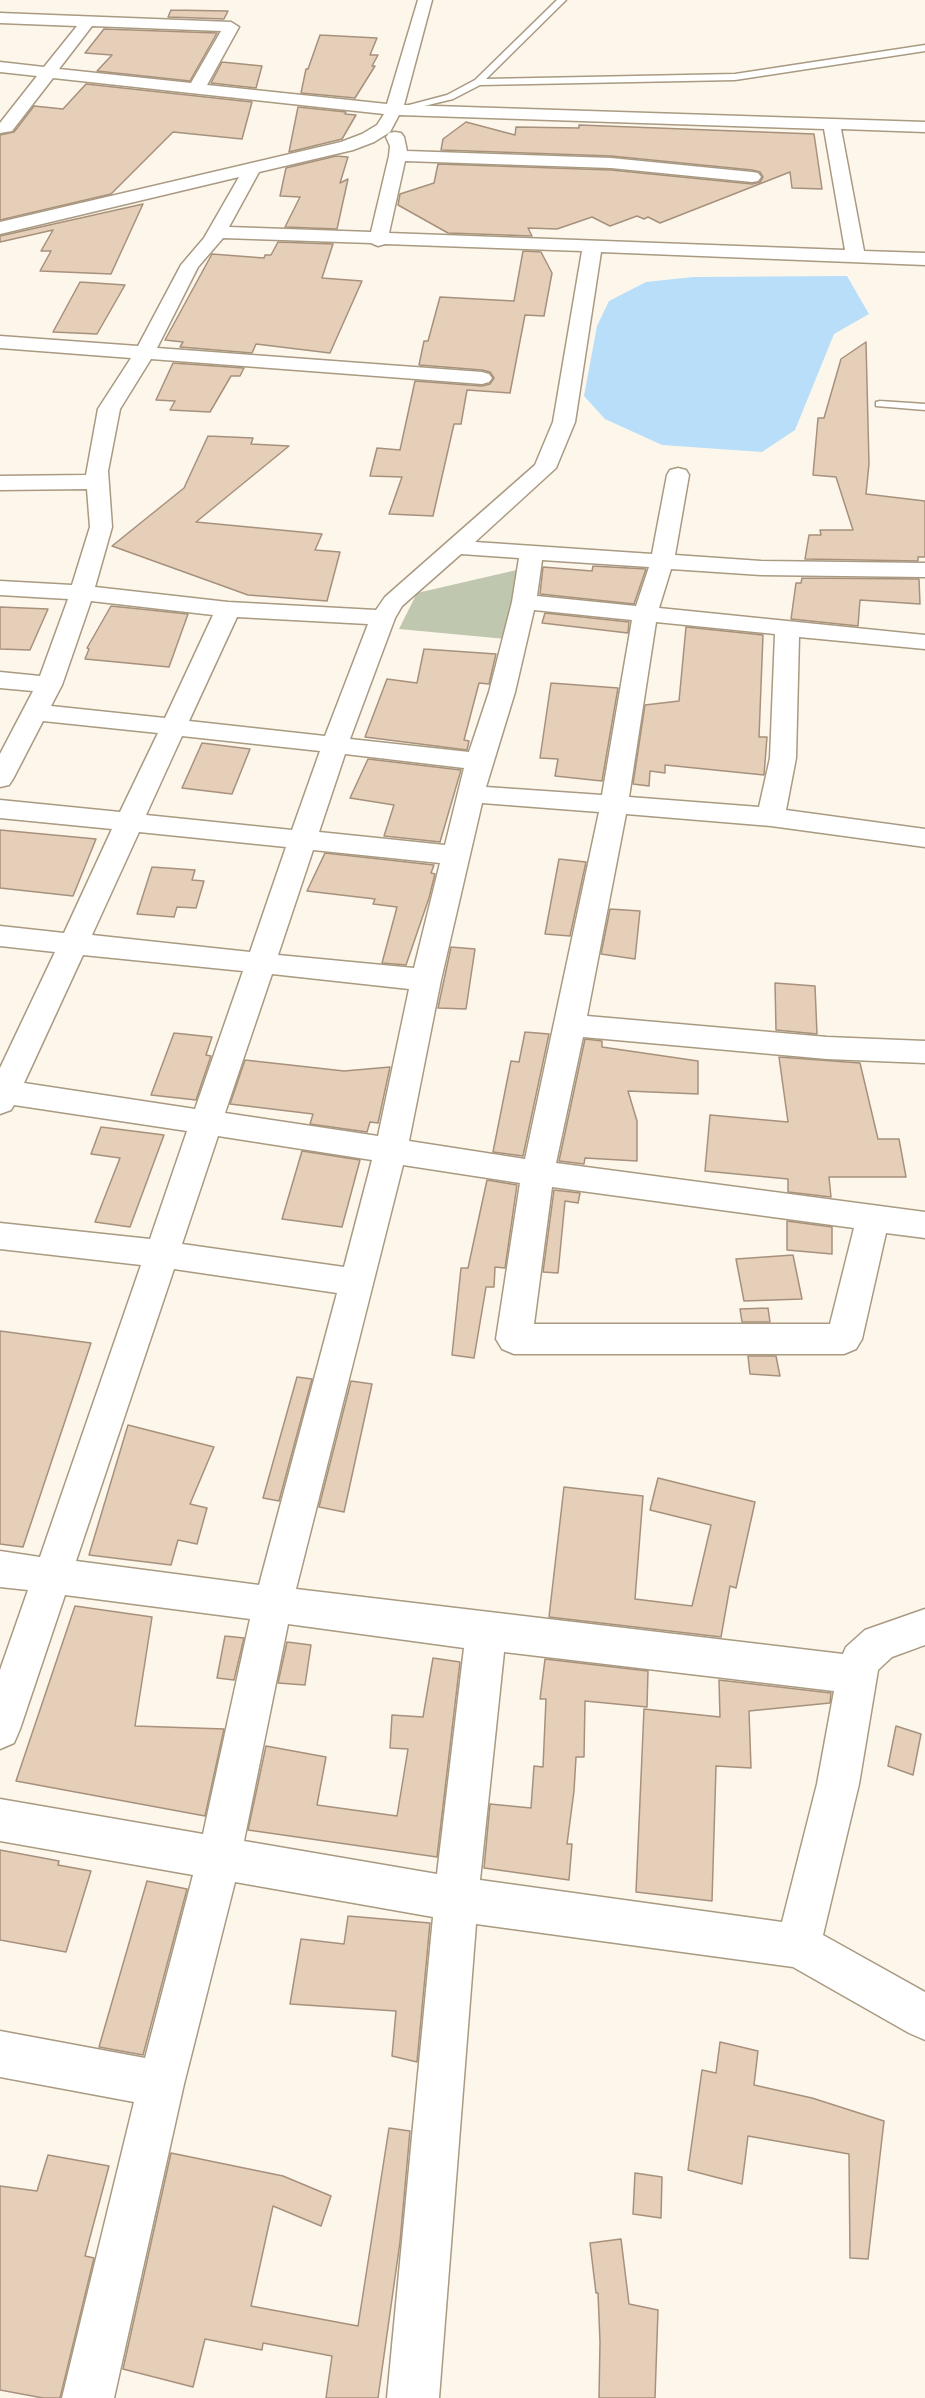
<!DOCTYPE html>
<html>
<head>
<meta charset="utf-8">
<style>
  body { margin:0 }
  canvas { display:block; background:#fdf6eb }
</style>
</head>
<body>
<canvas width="925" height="2398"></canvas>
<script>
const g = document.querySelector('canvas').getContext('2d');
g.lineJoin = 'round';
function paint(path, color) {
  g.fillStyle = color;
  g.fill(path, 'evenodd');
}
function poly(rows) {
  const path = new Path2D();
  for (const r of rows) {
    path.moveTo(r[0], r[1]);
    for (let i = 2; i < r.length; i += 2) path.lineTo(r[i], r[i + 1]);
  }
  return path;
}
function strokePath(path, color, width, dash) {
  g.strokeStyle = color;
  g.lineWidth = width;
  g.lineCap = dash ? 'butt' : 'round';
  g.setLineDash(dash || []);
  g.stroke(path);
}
const green = poly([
  [521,569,506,639,399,629,417,593]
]);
const water = poly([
  [847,276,869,314,834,334,795,430,762,452,662,445,605,419,584,396,597,326,609,301,646,282,693,277]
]);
const building = poly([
  [171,10,228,11,224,19,168,17,171,10],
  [104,29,217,33,190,81,97,71,112,55,85,53,104,29],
  [320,35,377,38,370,55,378,55,372,66,375,66,355,98,301,93,306,69,308,69,320,35],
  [222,62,262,66,256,88,211,83,222,62],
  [86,84,252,102,242,139,173,132,111,194,0,220,0,135,14,132,34,106,63,109,86,84],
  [298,107,346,112,345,114,356,115,342,139,289,152,298,107],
  [466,122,515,135,516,127,579,128,579,125,814,134,822,189,792,188,790,172,660,223,648,217,644,219,637,216,610,226,592,217,557,229,528,228,532,236,448,233,398,205,400,194,434,183,438,164,611,170,752,184,760,182,763,177,760,172,752,170,611,156,441,150,443,139,466,122],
  [336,156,348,157,340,183,348,179,337,229,285,227,300,197,280,196,286,168,336,156],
  [143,204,111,274,40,271,51,251,41,251,53,230,0,242,0,236,143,204],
  [278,242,333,244,322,278,362,281,330,353,256,344,252,353,180,347,183,342,165,340,212,254,264,258,265,255,271,255,278,242],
  [523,251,541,252,552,273,544,316,525,315,510,393,467,390,461,424,454,424,433,516,389,514,402,477,370,476,377,448,400,450,415,381,482,386,490,384,494,378,490,372,482,370,419,365,424,341,428,341,440,297,514,301,523,251],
  [80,282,125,285,97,334,53,332,80,282],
  [866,342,869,464,866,494,925,501,925,557,918,557,918,561,805,559,809,535,821,535,820,530,853,530,836,477,813,475,818,418,824,418,841,359,866,342],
  [173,363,244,368,240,376,231,376,210,412,170,410,175,401,156,400,173,363],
  [208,436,253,438,251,444,289,446,196,522,322,534,315,550,340,552,327,601,248,595,112,546,184,488,208,436],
  [593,566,646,569,634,604,540,594,543,567,592,571,593,566],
  [802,578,919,579,920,604,860,600,858,626,791,619,796,583,801,583,802,578],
  [111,606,188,614,169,667,85,659,89,649,87,648,111,606],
  [0,607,48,609,30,650,0,649,0,607],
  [545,613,629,622,628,633,542,623,545,613],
  [686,627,763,635,759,737,767,737,764,775,665,765,665,773,650,771,649,786,633,784,645,705,679,701,686,627],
  [424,649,496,654,489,684,479,683,464,740,469,741,467,750,365,737,387,679,417,683,424,649],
  [551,683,618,688,602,781,555,776,558,759,540,758,551,683],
  [202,743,250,749,232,794,182,788,202,743],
  [368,759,461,770,440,842,384,836,394,805,350,798,368,759],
  [0,830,96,839,73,896,0,888,0,830],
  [325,853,434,865,431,873,435,874,429,898,406,965,382,963,397,907,373,904,375,899,307,891,325,853],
  [559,859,586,862,570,936,545,934,559,859],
  [152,867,195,870,192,880,204,881,196,908,177,907,174,917,137,914,152,867],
  [610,909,640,911,635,959,601,954,610,909],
  [451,947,475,949,466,1009,438,1008,451,947],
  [775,983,815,986,817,1034,776,1030,775,983],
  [525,1032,549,1034,523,1156,493,1152,511,1061,519,1062,525,1032],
  [174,1033,212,1037,206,1055,211,1056,196,1100,151,1095,174,1033],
  [585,1039,602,1041,602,1047,698,1061,698,1094,628,1091,637,1121,637,1161,585,1158,584,1164,559,1161,585,1039],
  [779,1057,860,1063,878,1139,899,1139,906,1177,829,1177,831,1197,788,1192,788,1179,705,1171,710,1115,788,1122,779,1057],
  [245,1060,344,1071,390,1067,378,1123,370,1122,367,1132,310,1124,313,1114,230,1104,245,1060],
  [101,1127,164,1135,130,1227,95,1222,120,1158,91,1154,101,1127],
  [302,1151,360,1160,342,1227,282,1219,302,1151],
  [487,1180,517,1185,505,1268,495,1267,494,1287,486,1287,474,1358,452,1355,461,1268,468,1268,487,1180],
  [554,1190,580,1193,578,1203,565,1201,558,1273,543,1272,554,1190],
  [787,1221,832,1227,832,1254,787,1250,787,1221],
  [793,1255,802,1299,744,1301,736,1259,793,1255],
  [768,1308,770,1322,742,1322,740,1309,768,1308],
  [0,1331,91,1343,23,1547,0,1544,0,1331],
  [748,1356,776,1356,780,1376,750,1374,748,1356],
  [297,1377,312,1379,279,1501,263,1498,297,1377],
  [351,1381,372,1384,344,1512,319,1507,351,1381],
  [128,1425,214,1447,190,1504,207,1508,197,1544,178,1540,171,1565,89,1555,128,1425],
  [658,1478,755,1502,736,1588,730,1586,721,1637,549,1617,564,1487,643,1496,635,1599,692,1606,711,1525,650,1510,658,1478],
  [75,1606,152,1617,135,1726,224,1729,205,1816,16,1781,75,1606],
  [225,1636,244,1638,234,1680,217,1678,225,1636],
  [287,1642,311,1645,305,1685,278,1683,287,1642],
  [433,1658,460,1662,437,1857,248,1830,266,1746,326,1757,317,1805,397,1816,408,1749,390,1748,392,1715,423,1717,433,1658],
  [545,1659,648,1671,647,1707,585,1701,584,1757,576,1757,574,1791,567,1844,572,1844,569,1880,484,1868,490,1804,531,1808,534,1766,543,1767,546,1699,540,1699,545,1659],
  [719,1680,831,1693,830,1703,749,1711,751,1768,716,1766,712,1901,636,1892,644,1709,720,1717,719,1680],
  [896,1726,921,1734,913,1775,888,1766,896,1726],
  [0,1850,59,1861,58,1865,91,1871,66,1952,0,1940,0,1850],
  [147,1881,187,1889,143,2055,99,2047,147,1881],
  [348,1916,430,1923,417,2062,392,2056,396,2011,290,2004,301,1939,344,1944,348,1916],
  [720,2042,758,2051,754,2085,812,2098,884,2121,868,2259,850,2258,849,2154,748,2136,742,2184,688,2170,702,2070,716,2073,720,2042],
  [389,2128,410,2131,400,2242,378,2398,326,2398,332,2356,263,2343,262,2350,205,2339,193,2387,123,2369,171,2153,283,2176,331,2196,321,2226,273,2206,251,2306,358,2326,389,2128],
  [48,2155,109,2166,85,2256,94,2258,60,2398,43,2398,0,2390,0,2186,37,2191,48,2155],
  [635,2173,662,2177,661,2218,633,2214,635,2173],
  [621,2239,629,2304,658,2310,655,2398,599,2398,600,2342,598,2293,596,2293,590,2243,621,2239]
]);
const service = poly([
  [557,0,566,0,486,79,735,74,925,45,925,51,735,80,480,85,453,99,395,113,390,110,447,95,475,80,557,0],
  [880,401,925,404,925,410,876,406,876,402,880,401]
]);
const minor = poly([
  [418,0,432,0,404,105,925,122,925,132,841,129,864,251,925,253,925,265,601,252,575,422,556,468,475,542,652,554,667,475,670,470,678,468,686,470,689,475,675,555,761,561,925,563,925,577,761,575,671,569,659,608,925,635,925,649,799,637,796,758,786,810,925,829,925,847,771,826,626,814,587,1016,827,1037,925,1041,925,1063,827,1059,583,1037,556,1163,925,1212,925,1238,886,1233,862,1339,856,1349,844,1354,514,1354,502,1349,496,1339,520,1183,403,1165,296,1589,843,1654,846,1647,865,1630,925,1609,925,1645,892,1657,878,1670,859,1784,823,1935,925,1992,925,2040,909,2033,793,1967,476,1924,439,2398,387,2398,433,1917,235,1882,184,2084,114,2398,62,2398,134,2102,0,2077,0,2031,145,2058,193,1875,0,1841,0,1799,203,1834,250,1619,65,1595,20,1729,14,1743,0,1749,0,1670,28,1590,0,1587,0,1551,40,1557,141,1265,0,1249,0,1223,150,1239,187,1131,14,1105,11,1110,0,1114,0,1068,55,952,0,946,0,926,64,933,112,829,0,818,0,800,120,812,158,733,43,721,13,779,9,785,0,787,0,754,33,691,0,688,0,672,40,676,68,599,0,595,0,581,72,585,90,527,87,489,0,490,0,476,86,475,98,409,131,358,0,348,0,336,138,346,181,265,204,238,239,177,0,234,0,222,341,142,362,134,377,125,384,114,53,78,12,131,0,133,0,123,37,76,0,72,0,62,44,67,77,26,0,23,0,13,231,22,239,27,207,85,387,104,418,0],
  [92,26,221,31,191,83,59,69,92,26],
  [399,115,824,129,845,250,389,233,405,161,611,168,752,182,758,181,761,177,758,173,752,172,611,158,407,151,404,137,401,133,395,132,389,133,386,137,390,146,389,156,371,232,229,227,259,172,353,150,374,142,390,132,399,115],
  [223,238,371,243,378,246,385,244,582,251,553,422,535,465,385,597,376,610,228,602,95,587,112,527,108,471,120,409,151,359,482,384,489,382,492,378,489,374,482,372,157,348,198,267,223,238],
  [461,554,519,558,512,602,489,692,469,752,350,739,395,618,402,606,461,554],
  [542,560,649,567,636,606,537,596,542,560],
  [91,601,213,615,165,718,51,706,62,685,91,601],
  [534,610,632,620,602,795,486,787,515,692,534,610],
  [237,617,368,624,325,736,189,721,237,617],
  [656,622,775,634,770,758,759,807,629,797,656,622],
  [182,736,320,751,292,830,146,815,182,736],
  [345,754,464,768,445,845,319,832,345,754],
  [482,803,599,812,525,1159,409,1141,441,980,482,803],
  [139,832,286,847,250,952,92,935,139,832],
  [313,850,440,863,414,968,278,955,313,850],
  [83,955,243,971,195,1109,24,1083,83,955],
  [272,974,409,989,378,1136,225,1113,272,974],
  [218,1136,372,1160,344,1267,182,1244,218,1136],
  [552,1187,854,1228,830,1324,534,1324,552,1187],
  [174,1269,337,1293,259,1585,76,1561,174,1269],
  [288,1624,464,1648,437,1874,244,1841,288,1624],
  [504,1652,834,1691,817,1784,782,1922,480,1880,504,1652]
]);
paint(green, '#bfc7af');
paint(water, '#b8def9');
paint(building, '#e6cfb9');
strokePath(building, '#a7917d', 1.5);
strokePath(service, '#a99a81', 3);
strokePath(minor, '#a99a81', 3);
paint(service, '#fff');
paint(minor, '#fff');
</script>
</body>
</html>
